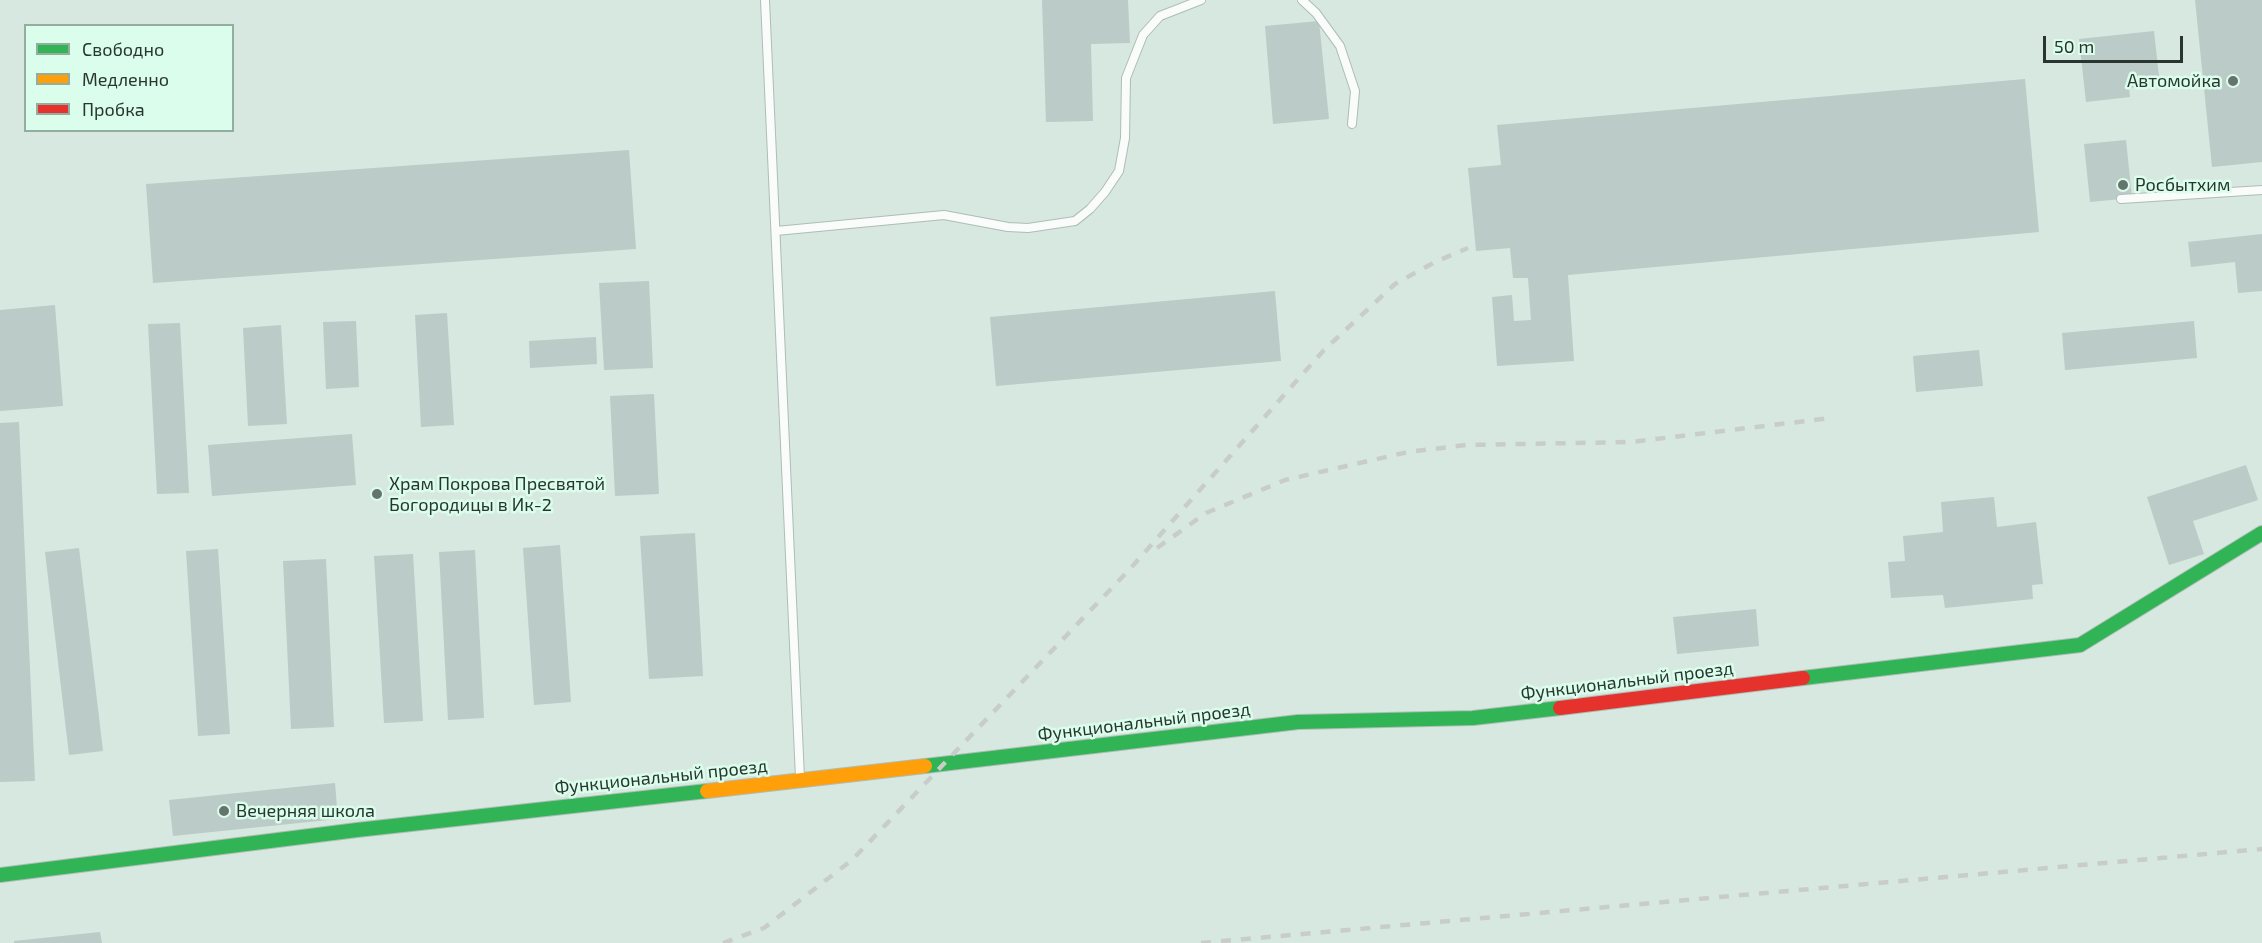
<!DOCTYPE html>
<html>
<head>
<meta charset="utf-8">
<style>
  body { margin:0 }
  #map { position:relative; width:2262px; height:943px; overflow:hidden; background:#d6e8df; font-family:"Exo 2",sans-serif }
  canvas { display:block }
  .legend { position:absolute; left:24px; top:24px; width:210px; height:108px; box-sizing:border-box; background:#dbfdeb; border:2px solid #93ada0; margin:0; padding:8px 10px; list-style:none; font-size:18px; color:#28362f }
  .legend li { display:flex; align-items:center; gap:12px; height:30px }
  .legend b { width:30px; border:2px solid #93ada0 }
  .scale { position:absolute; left:2043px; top:36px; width:140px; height:27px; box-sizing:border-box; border:3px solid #28362f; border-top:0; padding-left:8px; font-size:18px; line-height:21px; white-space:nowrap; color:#28362f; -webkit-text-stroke:4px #dbfdeb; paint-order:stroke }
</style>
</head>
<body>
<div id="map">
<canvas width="2262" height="943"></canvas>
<ul class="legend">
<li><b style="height:8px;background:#30b455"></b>Свободно</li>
<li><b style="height:8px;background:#ff9f0a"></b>Медленно</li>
<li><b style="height:8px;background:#e5322d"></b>Пробка</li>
</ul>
<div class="scale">50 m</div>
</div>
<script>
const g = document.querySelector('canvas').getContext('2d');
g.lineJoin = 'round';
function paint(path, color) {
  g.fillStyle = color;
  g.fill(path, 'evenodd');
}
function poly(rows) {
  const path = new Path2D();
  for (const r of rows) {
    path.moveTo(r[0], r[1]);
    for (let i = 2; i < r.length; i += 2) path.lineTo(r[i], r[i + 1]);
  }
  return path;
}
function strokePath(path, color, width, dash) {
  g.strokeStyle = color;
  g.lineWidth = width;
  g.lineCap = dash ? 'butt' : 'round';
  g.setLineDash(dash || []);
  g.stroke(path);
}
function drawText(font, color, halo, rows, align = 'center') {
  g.font = font + ' "Exo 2",sans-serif';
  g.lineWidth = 5;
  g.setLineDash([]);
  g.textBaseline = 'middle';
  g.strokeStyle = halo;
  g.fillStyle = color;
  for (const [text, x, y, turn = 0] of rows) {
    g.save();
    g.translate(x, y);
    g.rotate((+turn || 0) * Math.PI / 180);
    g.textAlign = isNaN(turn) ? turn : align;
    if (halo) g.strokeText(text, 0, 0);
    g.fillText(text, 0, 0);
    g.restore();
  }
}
const building = poly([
  [1042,0,1128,0,1130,43,1091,44,1093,121,1046,122],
  [2195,0,2262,0,2262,162,2212,167],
  [1319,21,1329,119,1273,124,1265,26],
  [2154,31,2160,85,2129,88,2130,97,2086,102,2079,39],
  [2025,79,2039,232,1568,275,1574,361,1497,366,1492,297,1512,295,1514,321,1531,320,1528,278,1513,278,1510,248,1476,251,1468,168,1501,165,1497,125],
  [2126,140,2132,198,2090,202,2084,144],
  [629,150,636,249,153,283,146,184],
  [2262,234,2262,291,2238,293,2235,262,2191,267,2188,242],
  [649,281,653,368,604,370,599,283],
  [1275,291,1281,361,996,386,990,317],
  [55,305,63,406,0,411,0,310],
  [447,313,454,425,421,427,415,315],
  [356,321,359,387,326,389,323,322],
  [2194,321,2197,358,2065,370,2062,333],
  [180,323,189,493,157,494,148,324],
  [281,325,287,424,248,426,243,328],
  [596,337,597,364,530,368,529,341],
  [1979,350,1983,386,1916,392,1913,356],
  [654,394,659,494,615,496,610,396],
  [19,422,35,781,0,782,0,423],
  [352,434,356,485,212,496,208,445],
  [2246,465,2258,500,2193,521,2204,554,2169,565,2147,497],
  [1994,497,1997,527,2036,522,2043,584,2032,585,2033,599,1945,608,1943,595,1891,598,1888,562,1905,561,1903,536,1943,532,1941,502],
  [695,533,703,676,649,679,640,536],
  [560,545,571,702,534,705,523,548],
  [79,548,103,751,69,755,45,552],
  [218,549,230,734,198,736,186,551],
  [475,550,484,718,448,720,439,552],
  [413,554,423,721,384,723,374,556],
  [326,559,334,727,291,729,283,561],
  [1756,609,1759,646,1677,654,1673,617],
  [335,783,338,819,173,836,169,800],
  [100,932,102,943,14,943,14,941]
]);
const lane = poly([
  [765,0,800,778],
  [1302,0,1316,13,1340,46,1355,91,1352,124],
  [2121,199,2262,190],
  [776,231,944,215,1008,227,1028,228,1075,221,1090,209,1105,192,1119,171,1125,138,1126,78,1143,35,1160,16,1201,0]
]);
const fast = poly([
  [1803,678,2080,645,2262,533],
  [925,766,1298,722,1473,718,1560,708],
  [0,875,357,830,707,791]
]);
const slow = poly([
  [707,791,925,766]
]);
const jam = poly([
  [1560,708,1803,678]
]);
const rail = poly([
  [1157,548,1206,513,1285,480,1408,452,1466,445,1631,442,1831,418],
  [723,943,764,928,852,860,1129,570,1324,350,1395,284,1435,262,1468,248],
  [1201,943,2262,849]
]);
const markers = [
  [2233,81,6,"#65746d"],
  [2123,185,6,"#65746d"],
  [377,494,6,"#65746d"],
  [224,811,6,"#65746d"]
];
const poiNames = [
  ["Автомойка",2221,81,"right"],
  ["Росбытхим",2135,185],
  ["Храм Покрова Пресвятой",389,484],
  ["Богородицы в Ик-2",389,505],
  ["Вечерняя школа",236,811]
];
const streetNames = [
  ["Функциональный проезд",1627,681,-7],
  ["Функциональный проезд",1144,722,-7],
  ["Функциональный проезд",661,777,-6]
];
paint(building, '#bbcbc7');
strokePath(lane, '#aebdb6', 10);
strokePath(fast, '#aebdb6', 16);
strokePath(slow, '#aebdb6', 16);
strokePath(jam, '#aebdb6', 16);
strokePath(lane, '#f9fcfa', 8);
strokePath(fast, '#30b455', 14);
strokePath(slow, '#ff9f0a', 14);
strokePath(jam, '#e5322d', 14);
strokePath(rail, '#c8cdcb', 4.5, [10, 10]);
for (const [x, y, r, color] of markers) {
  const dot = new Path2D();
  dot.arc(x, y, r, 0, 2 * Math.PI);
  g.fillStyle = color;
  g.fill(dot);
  strokePath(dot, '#dbfdeb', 2);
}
drawText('18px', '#28362f', '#dbfdeb', poiNames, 'left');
drawText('18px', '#28362f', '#dbfdeb', streetNames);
</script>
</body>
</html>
